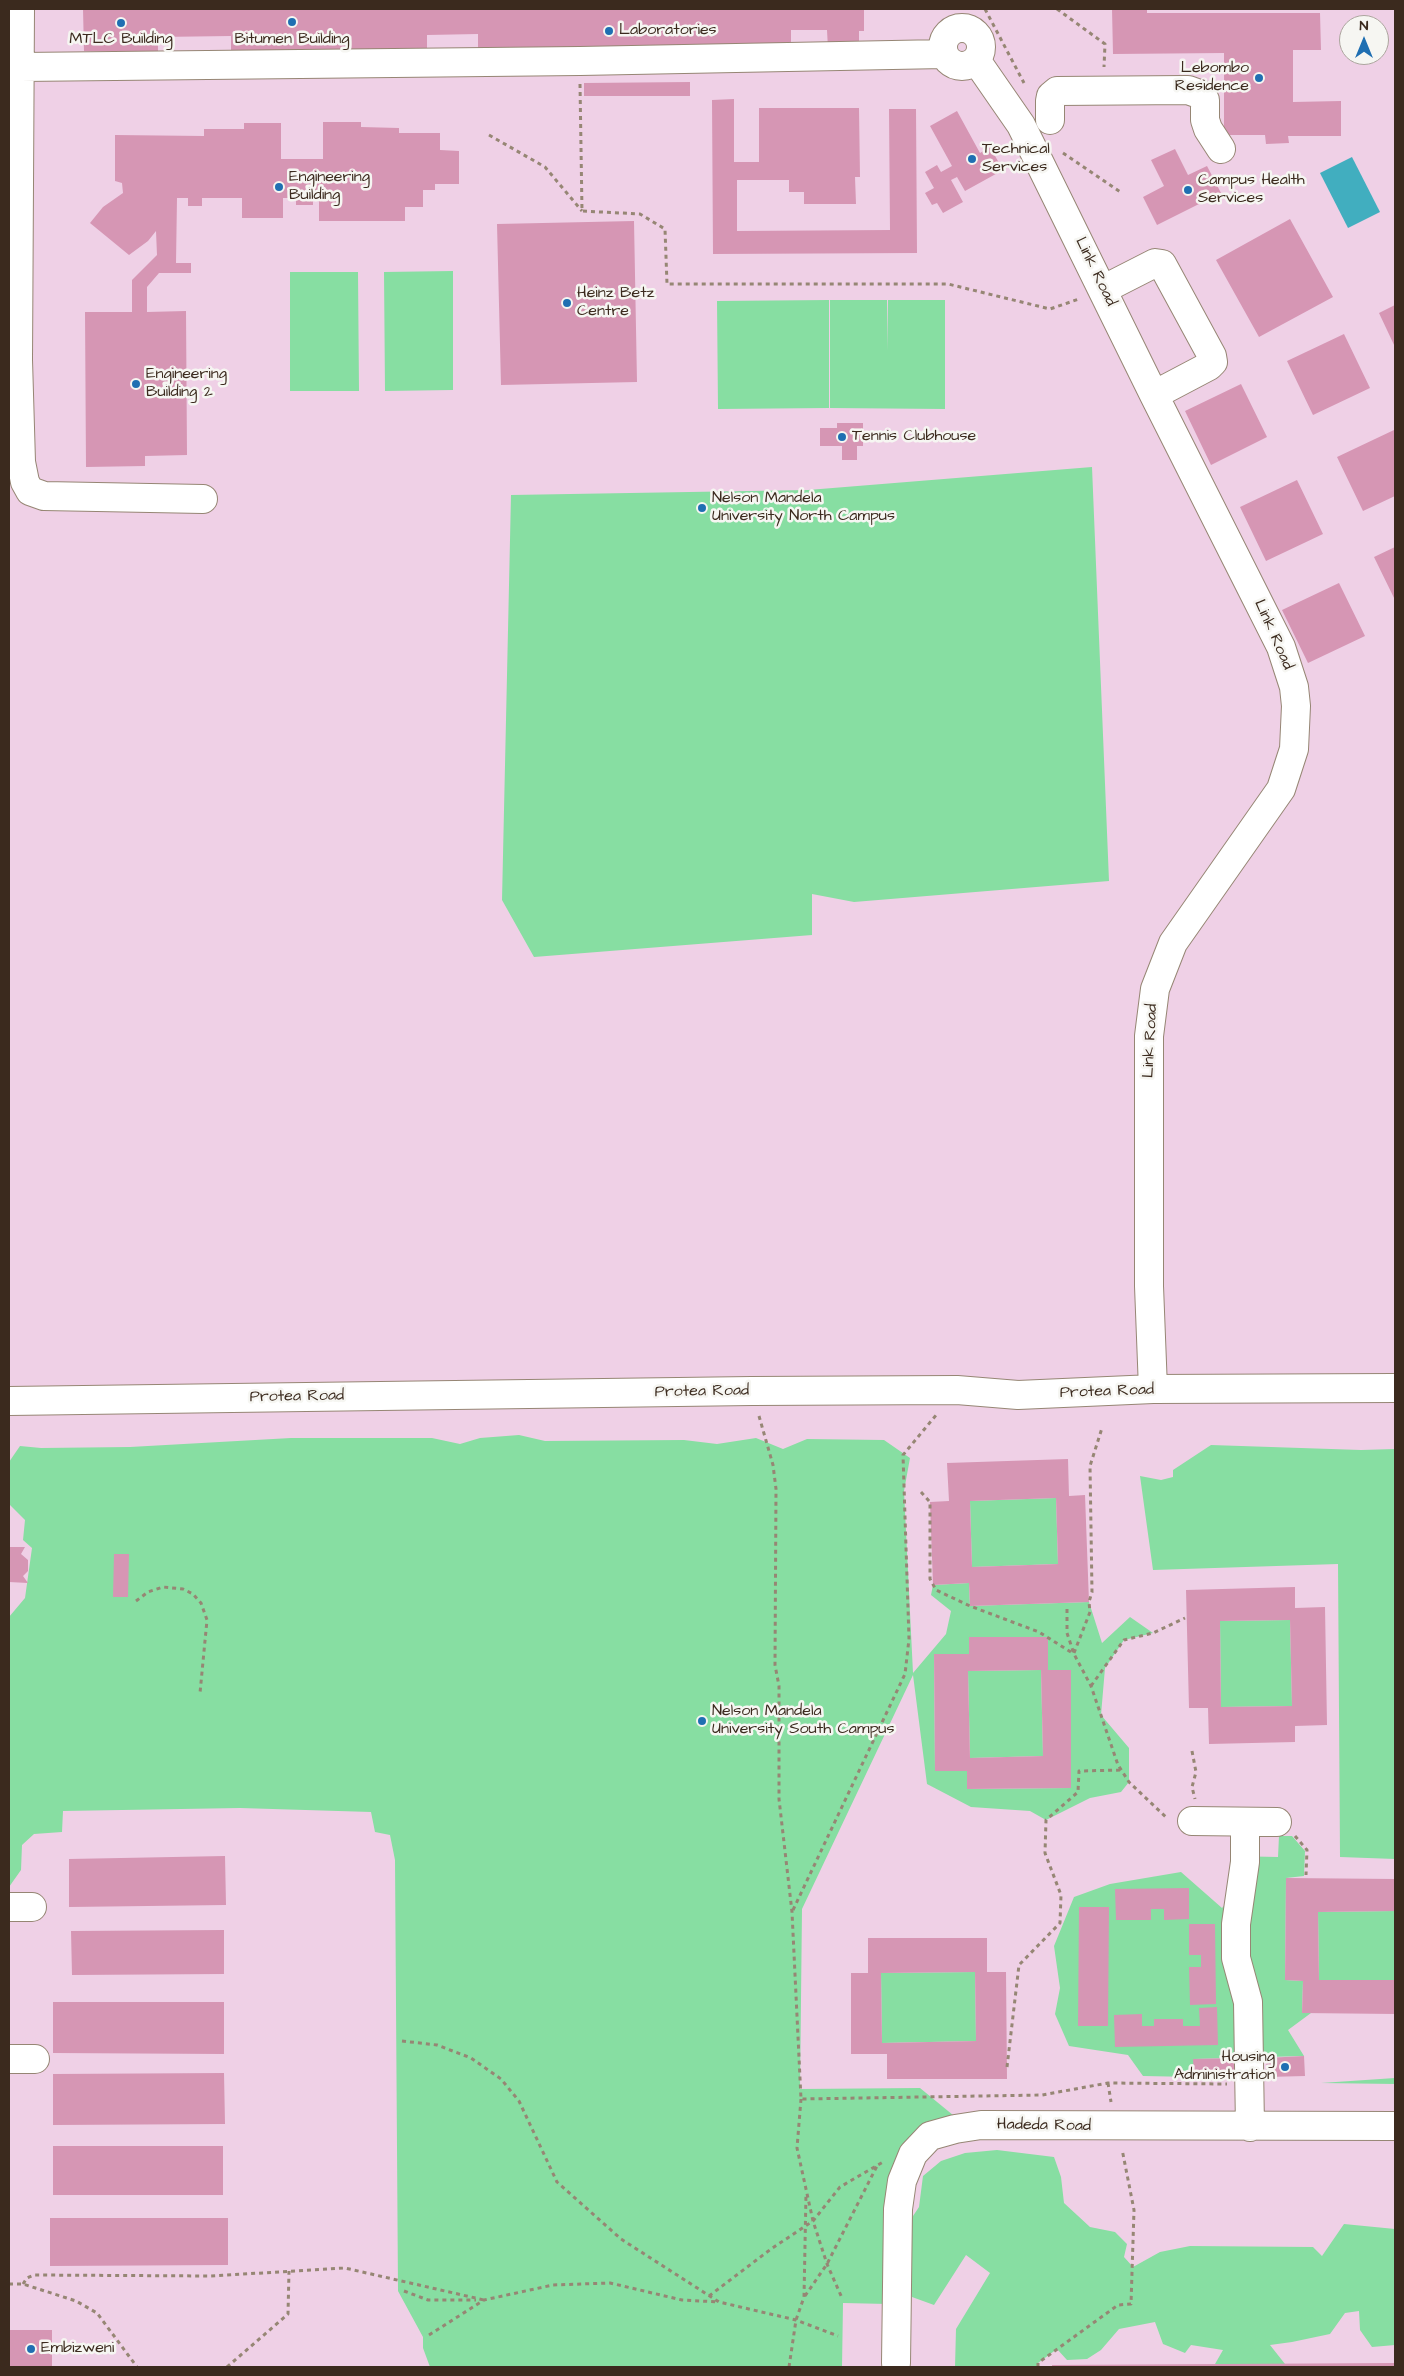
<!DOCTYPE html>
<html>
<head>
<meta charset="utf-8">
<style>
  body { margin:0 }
  #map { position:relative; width:1404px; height:2376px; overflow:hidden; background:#f2e3ca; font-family:"Architects Daughter",sans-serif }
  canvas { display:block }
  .frame { position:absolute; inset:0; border:10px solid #3b2a1e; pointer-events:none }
  .north { position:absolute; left:1339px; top:15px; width:50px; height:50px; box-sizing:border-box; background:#f6f6f2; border:1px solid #aba49d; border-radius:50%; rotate:0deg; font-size:14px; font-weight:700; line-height:20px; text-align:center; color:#3b2a1e }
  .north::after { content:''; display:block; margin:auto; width:18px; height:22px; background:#1f6fb2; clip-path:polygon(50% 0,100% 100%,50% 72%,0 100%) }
</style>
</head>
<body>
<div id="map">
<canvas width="1404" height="2376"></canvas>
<div class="frame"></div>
<div class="north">N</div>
</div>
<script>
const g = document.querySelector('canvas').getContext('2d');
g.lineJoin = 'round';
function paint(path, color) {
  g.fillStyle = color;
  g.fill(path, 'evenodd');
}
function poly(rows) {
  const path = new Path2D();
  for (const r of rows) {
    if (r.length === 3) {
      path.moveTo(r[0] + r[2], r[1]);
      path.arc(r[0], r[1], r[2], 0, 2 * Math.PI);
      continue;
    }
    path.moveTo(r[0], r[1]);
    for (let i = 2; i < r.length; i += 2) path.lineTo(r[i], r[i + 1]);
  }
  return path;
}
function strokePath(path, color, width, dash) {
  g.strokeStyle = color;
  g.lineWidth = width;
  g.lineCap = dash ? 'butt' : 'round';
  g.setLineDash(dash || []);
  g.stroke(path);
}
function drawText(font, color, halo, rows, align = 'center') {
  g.font = font + ' "Architects Daughter",sans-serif';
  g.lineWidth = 5;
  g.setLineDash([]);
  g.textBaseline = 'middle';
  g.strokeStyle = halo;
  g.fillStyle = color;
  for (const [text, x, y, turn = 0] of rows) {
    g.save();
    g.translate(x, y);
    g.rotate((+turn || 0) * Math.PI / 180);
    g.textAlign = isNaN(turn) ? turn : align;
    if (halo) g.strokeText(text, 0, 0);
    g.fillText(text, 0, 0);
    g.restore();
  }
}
const built = poly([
  [9,9,1395,9,1395,2367,9,2367],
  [1349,25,1379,25,1379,55,1349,55]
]);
const green = poly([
  [453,271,453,390,385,391,384,272],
  [290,272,358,272,359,391,290,391],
  [829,300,829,408,718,409,717,301],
  [830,300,887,300,887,351,888,300,945,300,945,409,830,408],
  [1092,467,1109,881,854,902,812,894,812,935,534,957,502,900,511,495,808,490],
  [519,1435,545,1441,684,1440,717,1444,756,1438,783,1449,807,1439,884,1440,910,1458,904,1491,913,1673,946,1634,951,1611,931,1595,933,1585,969,1583,970,1606,1089,1602,1102,1643,1130,1617,1153,1633,1124,1640,1105,1668,1101,1715,1129,1748,1129,1782,1121,1792,1090,1798,1046,1820,1030,1811,971,1807,927,1784,913,1675,802,1909,800,2089,920,2088,959,2120,927,2126,888,2304,843,2303,842,2367,430,2367,423,2348,423,2337,398,2291,395,1860,390,1835,375,1832,371,1812,240,1808,63,1811,62,1832,34,1834,22,1845,21,1870,9,1887,9,1617,25,1598,32,1548,23,1540,25,1520,9,1504,9,1462,20,1446,41,1448,130,1447,291,1438,432,1438,460,1444,480,1438],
  [969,1637,1048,1637,1048,1670,1071,1670,1071,1788,967,1789,967,1771,935,1771,934,1654,969,1654],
  [1211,1445,1361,1450,1395,1449,1395,1859,1340,1857,1338,1564,1153,1570,1140,1476,1161,1480,1173,1477,1173,1470],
  [1056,1498,1058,1564,972,1567,970,1501],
  [1290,1620,1292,1706,1221,1707,1220,1621],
  [1041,1670,1043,1756,970,1758,968,1671],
  [1279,1836,1292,1836,1305,1851,1304,1876,1286,1878,1285,1980,1303,1981,1302,2013,1311,2013,1288,2030,1304,2056,1194,2059,1194,2077,1143,2076,1128,2055,1069,2046,1055,2014,1060,1988,1054,1946,1074,1897,1110,1884,1181,1872,1222,1908,1231,1898,1231,1856,1278,1857],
  [1395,1911,1395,1980,1319,1980,1318,1912],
  [975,1972,976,2041,882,2043,881,1973],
  [1395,2078,1395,2115,1395,2084,1321,2083],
  [997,2150,1054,2157,1061,2177,1064,2203,1090,2227,1115,2232,1127,2244,1124,2257,1133,2267,1160,2252,1190,2246,1313,2247,1322,2256,1344,2224,1395,2229,1395,2345,1372,2347,1360,2330,1359,2311,1345,2313,1330,2334,1292,2342,1270,2345,1285,2364,1215,2364,1223,2350,1191,2345,1185,2353,1163,2344,1155,2322,1119,2329,1101,2350,1087,2359,1067,2360,1057,2349,1038,2363,1037,2367,955,2367,956,2329,990,2273,966,2255,934,2305,912,2297,903,2231,919,2207,923,2176,941,2161,965,2153]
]);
const water = poly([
  [1352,157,1380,212,1348,228,1320,173]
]);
const building = poly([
  [83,9,864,9,864,31,859,31,859,49,828,49,827,30,791,30,791,50,478,52,478,34,427,35,427,53,231,51,231,36,158,37,158,51,84,51],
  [1112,9,1147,9,1147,13,1320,13,1321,50,1293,50,1293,102,1341,101,1341,136,1288,136,1289,143,1266,144,1265,135,1224,135,1224,53,1113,54],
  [690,82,690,96,584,96,584,83],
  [734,99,734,162,759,162,759,108,859,108,860,177,855,177,856,204,804,204,804,192,789,192,789,180,737,180,737,231,890,230,889,109,916,109,917,253,713,254,712,100],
  [957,111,980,153,990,147,1003,170,965,191,957,177,951,180,963,202,943,213,937,203,932,205,925,193,934,188,925,172,937,165,941,172,952,166,930,126],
  [323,122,361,122,361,127,399,128,399,133,440,133,440,150,459,151,459,184,435,184,435,190,423,190,423,207,405,207,405,221,319,221,319,200,313,200,313,205,296,205,296,198,283,198,283,218,242,218,242,198,202,198,202,206,188,206,188,198,177,198,176,263,191,263,191,273,159,273,147,287,147,312,186,311,187,455,145,456,145,466,86,467,85,312,132,312,132,280,157,255,156,231,148,241,129,255,90,223,103,207,123,193,122,183,115,181,115,135,204,136,204,129,244,129,244,123,281,123,281,159,323,159],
  [1175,149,1188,175,1207,166,1221,193,1157,225,1143,197,1164,186,1151,160],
  [1290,219,1333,297,1259,337,1216,260],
  [634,221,637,382,501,385,497,224],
  [1395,305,1395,347,1379,313],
  [1344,334,1370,388,1313,415,1287,361],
  [1241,384,1267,437,1211,465,1185,411],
  [837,423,863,423,863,446,857,446,857,460,842,460,842,446,820,446,820,428,837,428],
  [1394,430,1395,496,1363,511,1337,457],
  [1297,480,1323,534,1266,561,1240,507],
  [1395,547,1395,600,1374,557],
  [1339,583,1365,636,1308,663,1282,610],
  [1068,1459,1069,1496,1085,1495,1089,1602,970,1606,969,1583,933,1585,930,1502,949,1501,947,1463],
  [1056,1498,1058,1564,972,1567,970,1501],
  [10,1547,25,1547,21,1554,28,1560,28,1571,23,1576,28,1583,9,1582],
  [114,1554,129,1554,128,1597,113,1597],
  [1295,1587,1295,1608,1325,1607,1327,1725,1295,1726,1295,1742,1209,1744,1208,1708,1189,1708,1186,1590],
  [1290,1620,1292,1706,1221,1707,1220,1621],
  [969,1637,1048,1637,1048,1670,1071,1670,1071,1788,967,1789,967,1771,935,1771,934,1654,969,1654],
  [1041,1670,1043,1756,970,1758,968,1671],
  [225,1856,226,1905,69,1907,69,1859],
  [1286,1878,1395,1879,1395,1911,1318,1912,1319,1980,1395,1980,1395,2014,1302,2013,1303,1981,1285,1980],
  [1189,1888,1189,1919,1164,1920,1164,1909,1151,1909,1151,1920,1116,1920,1115,1889],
  [1079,1907,1109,1907,1108,2026,1078,2026],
  [1189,1924,1215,1924,1216,2004,1190,2005,1189,1967,1201,1967,1201,1955,1189,1955],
  [224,1930,224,1974,72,1975,71,1931],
  [868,1938,987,1938,987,1972,1006,1972,1007,2079,887,2079,887,2054,851,2054,851,1973,868,1973],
  [975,1972,976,2041,882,2043,881,1973],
  [53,2002,224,2002,224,2054,53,2053],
  [1217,2007,1218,2045,1115,2047,1114,2015,1142,2014,1142,2026,1154,2026,1154,2019,1183,2019,1183,2026,1200,2026,1199,2008],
  [1304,2056,1305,2076,1267,2077,1266,2058],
  [1236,2058,1236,2077,1194,2077,1193,2059],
  [224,2073,225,2124,53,2125,53,2074],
  [53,2146,223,2146,223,2195,53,2195],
  [50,2218,228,2218,228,2265,50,2266],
  [9,2330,52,2330,52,2367,9,2367],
  [1395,2363,1395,2367,1052,2367,1052,2365]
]);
const path = poly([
  [985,9,1024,83],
  [1057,9,1105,44,1104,67],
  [580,84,582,211,640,214,665,229,667,284,948,284,1050,309,1079,299],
  [489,135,545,167,582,211],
  [1063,153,1122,193],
  [759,1416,773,1465,776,1489,775,1665,779,1686,779,1799,792,1912,801,2099,1042,2095,1108,2083,1227,2084],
  [921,1492,930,1502,930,1579,936,1590,970,1606,1039,1632,1074,1654],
  [136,1601,148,1592,163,1587,183,1589,193,1594,201,1603,207,1620,200,1693],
  [1067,1609,1067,1633,1074,1654,1091,1686,1118,1765,1129,1782,1168,1819],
  [1074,1653,1090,1612,1089,1602,1092,1592,1090,1466,1102,1428],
  [1091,1686,1124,1640,1153,1633,1185,1618],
  [1192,1751,1196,1772,1192,1787,1195,1799],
  [1295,1836,1307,1850,1306,1875],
  [793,1910,905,1674,909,1639,903,1455,937,1414],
  [402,2041,437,2045,471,2058,501,2079,519,2101,557,2182,621,2239,719,2302,796,2320,838,2336],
  [1007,2067,1019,1965,1060,1923,1061,1895,1045,1853,1046,1820,1078,1792,1079,1771,1122,1770],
  [1108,2083,1111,2102],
  [801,2099,797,2148,813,2221,827,2264,842,2298],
  [9,2284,23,2284,76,2301,97,2313,137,2367],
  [23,2284,27,2278,34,2275,211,2276,345,2268,484,2300],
  [404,2291,428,2300,476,2300],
  [709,2296,771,2249,813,2221,840,2187,883,2162],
  [805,2296,827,2264,878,2164],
  [429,2335,484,2300,553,2285,610,2283,682,2300,719,2302],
  [227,2367,288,2314,289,2271],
  [789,2367,796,2320,804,2297,806,2193],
  [1038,2367,1038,2363,1118,2305,1131,2304,1134,2210,1122,2149]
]);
const minor = poly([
  [20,9,18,360,21,462,25,482,30,491,44,496,203,499],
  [962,47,19],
  [976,60,1021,125,1154,395,1281,647,1294,687,1296,706,1294,749,1281,789,1173,943,1155,989,1149,1036,1149,1286,1153,1389],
  [21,67,580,61,944,54],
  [1050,120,1050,101,1051,96,1057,91,1188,90,1202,95,1205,100,1205,120,1208,129,1221,149],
  [1104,289,1155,263,1162,264,1212,356,1213,362,1209,366,1154,395],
  [9,1401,752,1391,957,1390,1018,1395,1153,1389,1395,1388],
  [1192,1821,1277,1822],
  [1245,1822,1245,1862,1236,1924,1236,1958,1248,2002,1250,2127],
  [9,1907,32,1907],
  [9,2059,35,2059],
  [896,2363,898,2209,902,2181,913,2154,930,2136,955,2129,981,2125,1395,2126]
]);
const markers = [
  [292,22,5,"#1f6fb2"],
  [121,23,5,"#1f6fb2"],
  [609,31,5,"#1f6fb2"],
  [1259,78,5,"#1f6fb2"],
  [972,159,5,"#1f6fb2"],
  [279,187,5,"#1f6fb2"],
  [1188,190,5,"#1f6fb2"],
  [567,303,5,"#1f6fb2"],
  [136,384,5,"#1f6fb2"],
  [842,437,5,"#1f6fb2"],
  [702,508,5,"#1f6fb2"],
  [702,1721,5,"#1f6fb2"],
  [1285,2067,5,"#1f6fb2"],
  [31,2349,5,"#1f6fb2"]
];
const poiNames = [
  ["Laboratories",619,31],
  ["MTLC Building",121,40,"center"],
  ["Bitumen Building",292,40,"center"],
  ["Lebombo",1249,69,"right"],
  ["Residence",1249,87,"right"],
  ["Technical",982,150],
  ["Services",982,168],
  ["Engineering",289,178],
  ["Building",289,196],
  ["Campus Health",1198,181],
  ["Services",1198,199],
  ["Heinz Betz",577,294],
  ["Centre",577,312],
  ["Engineering",146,375],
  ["Building 2",146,393],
  ["Tennis Clubhouse",852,437],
  ["Nelson Mandela",712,499],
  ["University North Campus",712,517],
  ["Nelson Mandela",712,1712],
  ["University South Campus",712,1730],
  ["Housing",1275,2058,"right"],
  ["Administration",1275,2076,"right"],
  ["Embizweni",41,2349]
];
const streetNames = [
  ["Link Road",1095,272,64],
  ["Link Road",1273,635,66],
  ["Link Road",1151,1041,-87],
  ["Protea Road",702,1392,-1],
  ["Protea Road",1107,1392,-2],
  ["Protea Road",297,1397,-1],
  ["Hadeda Road",1044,2126,1]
];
paint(built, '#efd0e6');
paint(green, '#87dea2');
paint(water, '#41aebf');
paint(building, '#d696b4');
strokePath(minor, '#968674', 30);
strokePath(path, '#968674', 3, [4, 4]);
strokePath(minor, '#fff', 28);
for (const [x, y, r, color] of markers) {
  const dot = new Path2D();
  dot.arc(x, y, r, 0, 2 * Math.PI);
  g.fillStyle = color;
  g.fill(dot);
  strokePath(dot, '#f6f6f2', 2);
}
drawText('16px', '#3b2a1e', '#f6f6f2', poiNames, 'left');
drawText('16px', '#3b2a1e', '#f6f6f2', streetNames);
</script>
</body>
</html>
